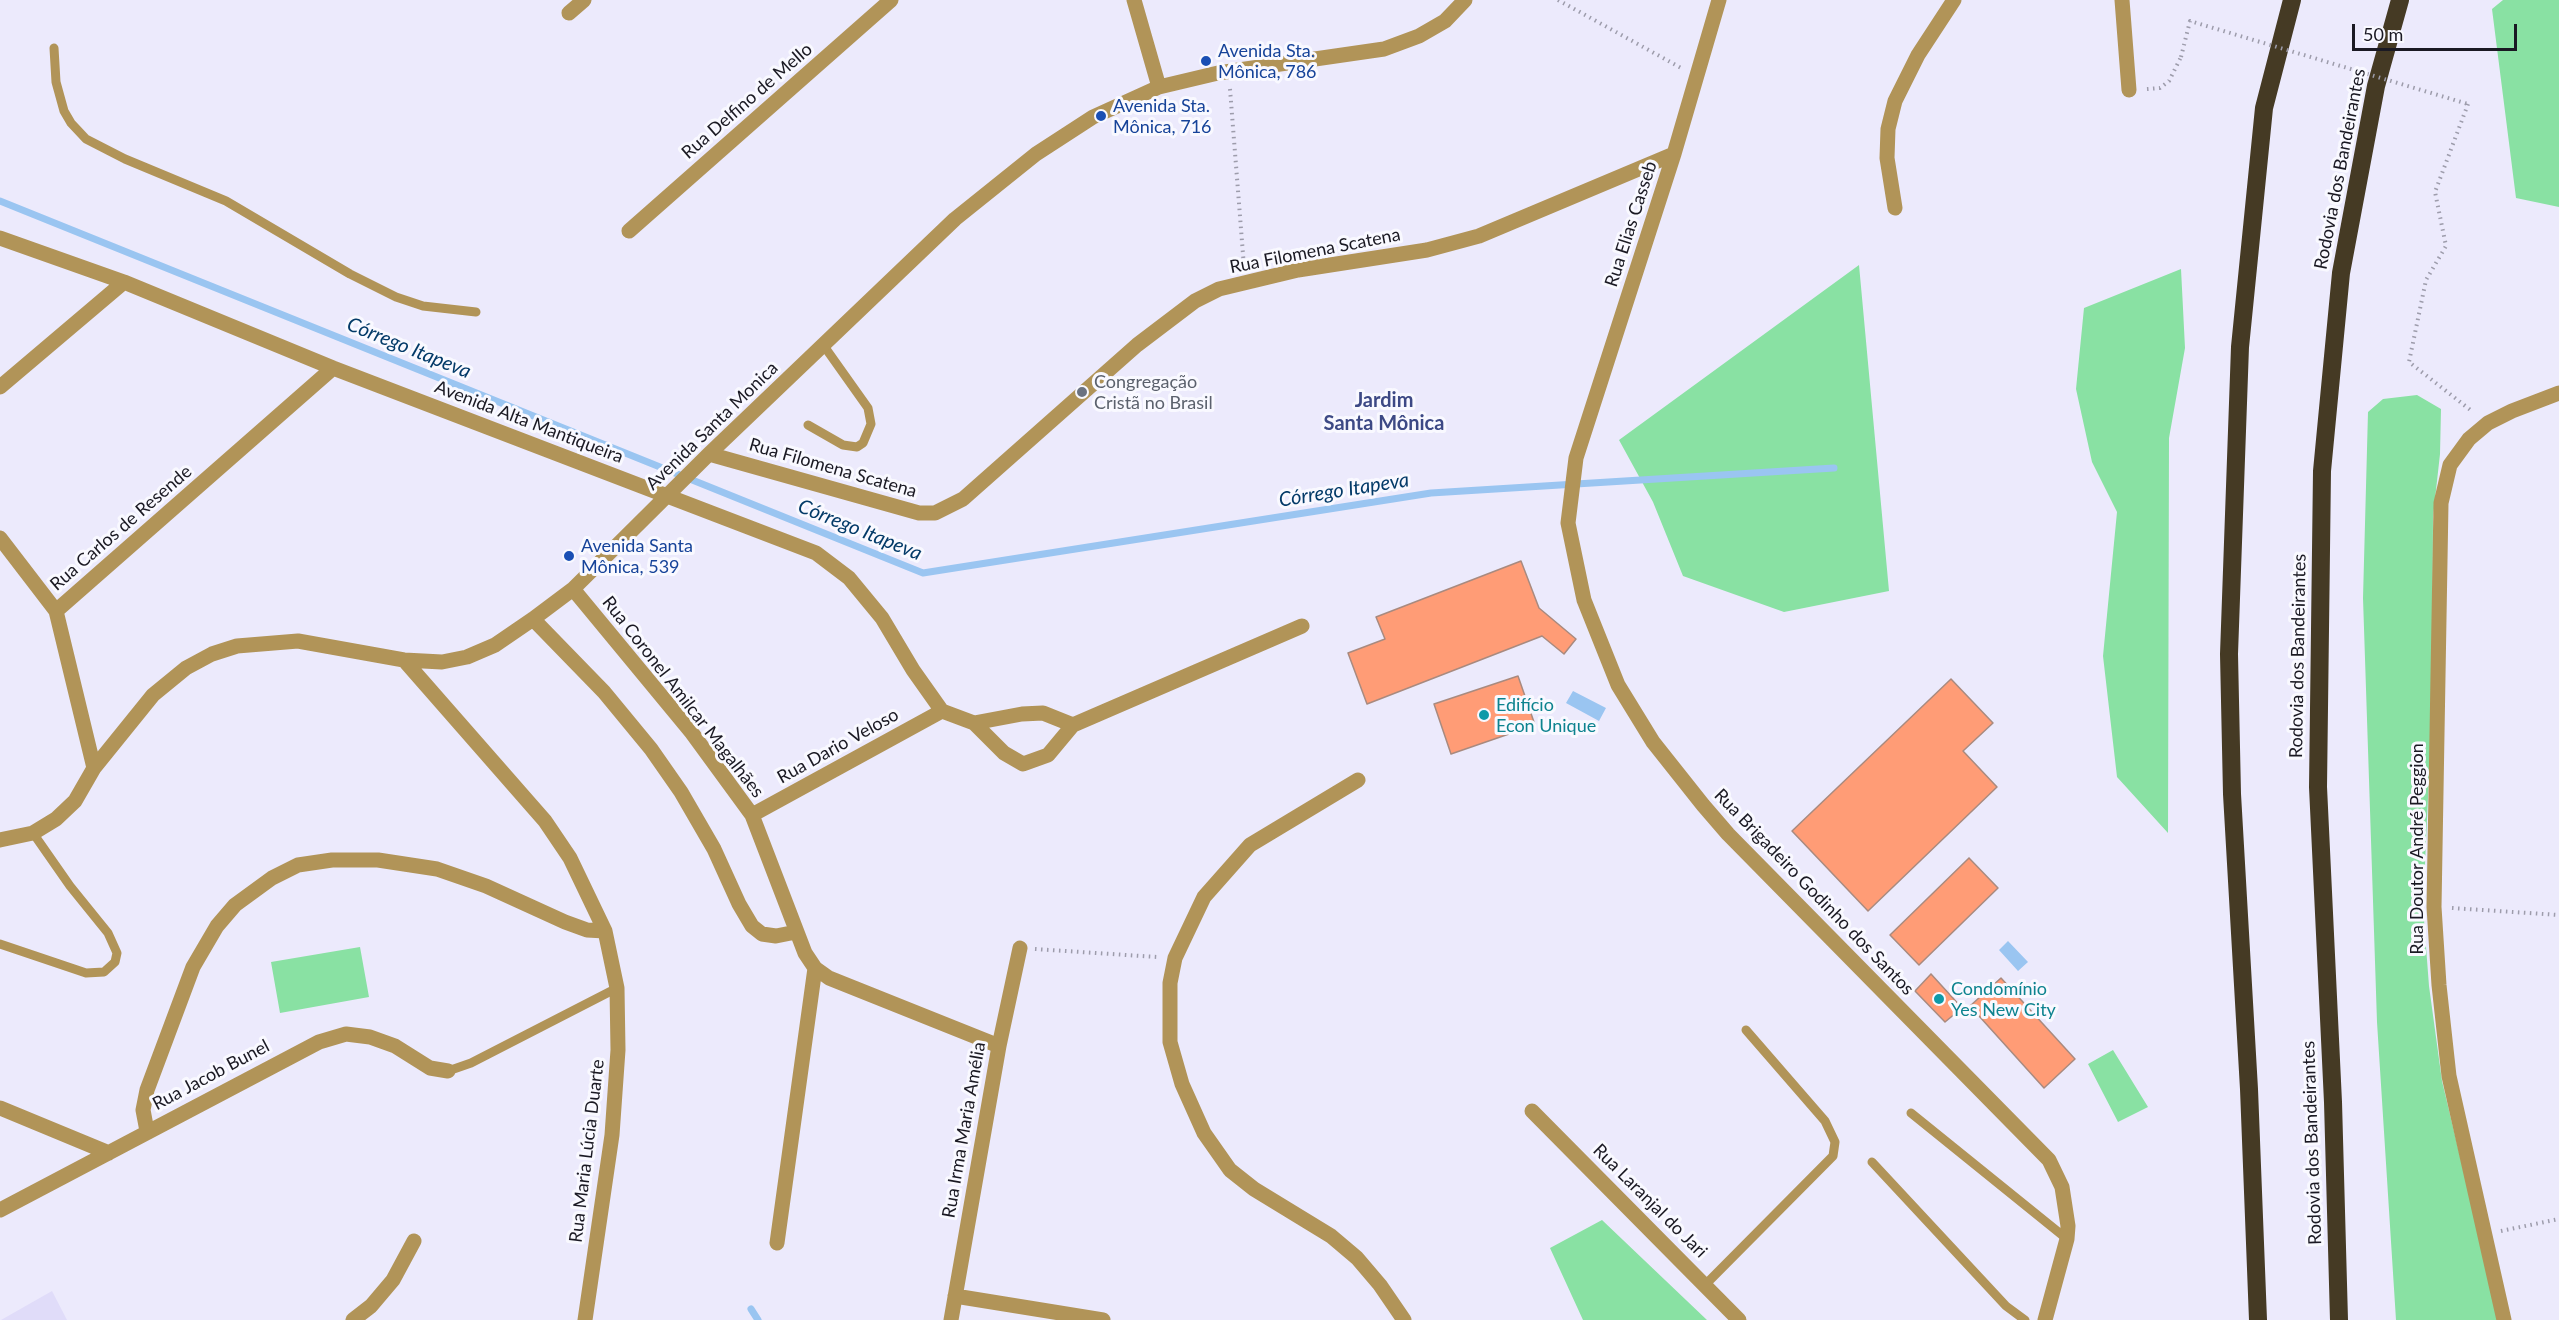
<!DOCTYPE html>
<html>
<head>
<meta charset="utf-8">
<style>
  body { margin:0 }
  #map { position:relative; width:2559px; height:1320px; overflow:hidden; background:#eceafc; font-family:Lato,sans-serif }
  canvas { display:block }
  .scale { position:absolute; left:2352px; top:24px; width:165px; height:27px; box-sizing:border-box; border:3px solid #1a1923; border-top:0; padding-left:8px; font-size:18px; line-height:21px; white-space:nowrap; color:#1a1923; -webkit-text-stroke:4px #f9f9ff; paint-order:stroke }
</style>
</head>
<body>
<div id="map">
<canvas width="2559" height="1320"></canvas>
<div class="scale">50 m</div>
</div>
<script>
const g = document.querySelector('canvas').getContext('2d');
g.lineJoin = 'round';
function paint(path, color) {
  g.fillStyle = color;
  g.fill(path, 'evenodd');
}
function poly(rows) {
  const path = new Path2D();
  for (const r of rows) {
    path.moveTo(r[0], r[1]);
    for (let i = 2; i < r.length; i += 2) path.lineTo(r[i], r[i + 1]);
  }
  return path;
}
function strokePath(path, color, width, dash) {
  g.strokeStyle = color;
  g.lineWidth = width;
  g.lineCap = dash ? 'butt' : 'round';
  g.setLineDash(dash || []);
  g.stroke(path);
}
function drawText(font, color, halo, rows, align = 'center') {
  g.font = font + ' Lato,sans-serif';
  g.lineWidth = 6;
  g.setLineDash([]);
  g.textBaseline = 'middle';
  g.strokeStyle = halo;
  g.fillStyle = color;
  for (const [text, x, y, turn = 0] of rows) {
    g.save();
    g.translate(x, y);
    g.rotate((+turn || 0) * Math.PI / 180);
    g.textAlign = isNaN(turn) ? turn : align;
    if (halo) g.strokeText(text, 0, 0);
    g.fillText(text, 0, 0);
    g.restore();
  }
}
const built = poly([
  [52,1291,67,1320,1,1320]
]);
const green = poly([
  [2503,0,2559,0,2559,207,2516,198,2492,9],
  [1859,265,1889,591,1784,612,1683,576,1653,502,1619,440],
  [2181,269,2185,348,2169,438,2168,833,2117,777,2103,656,2117,512,2092,462,2076,389,2084,308],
  [2417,395,2441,409,2440,454,2433,517,2432,710,2423,907,2429,986,2442,1081,2499,1320,2396,1320,2377,1022,2363,598,2368,412,2383,399],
  [360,947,369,997,280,1013,271,962],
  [2113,1050,2148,1107,2118,1122,2088,1064],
  [1602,1220,1707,1320,1583,1320,1550,1248]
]);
const water = poly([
  [1573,691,1606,708,1599,721,1566,703],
  [2008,941,2028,962,2018,971,1999,950]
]);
const stream = poly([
  [0,201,923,573,1431,493,1834,468],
  [751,1309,758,1320]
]);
const building = poly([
  [1521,561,1539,608,1576,639,1564,654,1542,636,1367,704,1348,653,1385,639,1376,617,1521,561],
  [1518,676,1535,725,1451,754,1434,704,1518,676],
  [1951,679,1993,723,1963,751,1997,787,1868,911,1792,831,1951,679],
  [1969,858,1998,888,1919,965,1890,935,1969,858],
  [1931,974,1962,1008,1945,1022,1915,991,1931,974],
  [2001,978,2075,1059,2044,1088,1970,1006,2001,978]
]);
const path = poly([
  [1558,0,1683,69],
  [1230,89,1244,267],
  [2147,89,2160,88,2169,81,2181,57],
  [2468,104,2435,192,2446,246,2426,280,2409,362,2473,412],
  [2452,908,2559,915],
  [1035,949,1157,957],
  [2501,1231,2559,1219]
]);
const lane = poly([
  [54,48,56,82,64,111,71,123,86,139,125,159,226,201,350,274,396,297,423,306,476,312],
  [808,425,843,445,857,447,863,443,871,424,868,408,824,346],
  [0,944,86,973,104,972,115,962,117,953,108,933,70,886,33,833],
  [448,1071,471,1063,617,988],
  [1911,1113,2067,1239],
  [1872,1162,2006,1306,2025,1320],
  [1705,1285,1833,1156,1835,1142,1825,1121,1746,1030]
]);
const street = poly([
  [1134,0,1159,87],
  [1719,0,1674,154,1576,458,1568,523,1584,600,1618,685,1653,742,1703,805,1728,834,2049,1160,2062,1187,2068,1226,2067,1239,2045,1320],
  [2122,0,2129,90],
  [569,13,584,0],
  [1895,208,1887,158,1888,129,1895,101,1918,55,1954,0],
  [629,231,891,0],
  [0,238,124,282,333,368,816,553,849,578,882,618,913,670,942,711,974,723,1004,753,1023,764,1048,755,1073,725,1302,626],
  [0,387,124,282],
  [709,454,919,513,935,513,963,499,1137,345,1195,301,1219,289,1298,270,1427,250,1479,236,1674,154],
  [0,538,56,611,94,768],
  [573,589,692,733,752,815,805,953,815,968,829,978,999,1046],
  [56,611,333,368],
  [533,619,604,692,651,749,681,792,714,849,739,904,752,926,762,934,776,936,796,932],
  [404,660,545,821,570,858,605,931,617,988,618,1050,612,1135,585,1320],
  [974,723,1022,714,1043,713,1073,725],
  [1358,780,1250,845,1204,897,1175,958,1170,983,1170,1042,1182,1084,1204,1133,1230,1170,1254,1189,1331,1236,1357,1258,1380,1285,1404,1320],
  [752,815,942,711],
  [0,840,33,833,56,819,75,801,94,768,153,695,186,668,212,654,237,646,298,641,404,660,442,662,467,657,495,645,533,619,573,589,709,454,955,219,1036,154,1093,117,1159,87,1218,73,1384,49,1419,36,1445,21,1465,0],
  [0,1108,109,1153],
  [1532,1111,1739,1320],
  [147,1131,143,1110,147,1090,193,967,217,926,235,905,272,878,298,865,332,860,378,860,437,869,486,886,565,922,587,930,605,931],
  [0,1210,319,1042,346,1034,370,1037,395,1046,430,1068,448,1071],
  [777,1243,815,968],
  [955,1296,1103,1320],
  [353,1320,371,1306,393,1280,414,1241],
  [951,1320,999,1046,1020,948],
  [2504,1320,2449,1076,2439,985,2434,907,2441,503,2450,465,2469,439,2488,423,2512,411,2559,393]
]);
const highway = poly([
  [2258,1320,2249,1089,2232,794,2229,654,2240,347,2264,108,2292,0],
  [2339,1320,2333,1102,2318,787,2322,471,2341,273,2376,86,2400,0]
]);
const pathBridge = poly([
  [2181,57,2190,21,2468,104]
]);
const markers = [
  [1206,61,6,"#1a4fb4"],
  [1101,116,6,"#1a4fb4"],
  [1082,392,6,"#6b7280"],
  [569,556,6,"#1a4fb4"],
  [1484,715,6,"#0f9aa8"],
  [1939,999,6,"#0f9aa8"]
];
const transitNames = [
  ["Avenida Sta.",1218,51],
  ["Mônica, 786",1218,72],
  ["Avenida Sta.",1113,106],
  ["Mônica, 716",1113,127],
  ["Avenida Santa",581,546],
  ["Mônica, 539",581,567]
];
const streetNames = [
  ["Rua Delfino de Mello",747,101,-41],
  ["Rodovia dos Bandeirantes",2340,169,-79],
  ["Rua Elias Casseb",1631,224,-72],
  ["Rua Filomena Scatena",1315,251,-11],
  ["Avenida Alta Mantiqueira",529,422,21],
  ["Avenida Santa Monica",712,426,-44],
  ["Rua Filomena Scatena",833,468,16],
  ["Rua Carlos de Resende",121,528,-41],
  ["Rodovia dos Bandeirantes",2298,656,-89],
  ["Rua Coronel Amilcar Magalhães",683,697,52],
  ["Rua Dario Veloso",838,746,-29],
  ["Rua Doutor André Peggion",2417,849,-90],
  ["Rua Brigadeiro Godinho dos Santos",1814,892,46],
  ["Rua Jacob Bunel",211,1075,-28],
  ["Rua Irma Maria Amélia",964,1130,-80],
  ["Rodovia dos Bandeirantes",2312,1143,-92],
  ["Rua Maria Lúcia Duarte",587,1151,-83],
  ["Rua Laranjal do Jari",1650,1201,45]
];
const worshipNames = [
  ["Congregação",1094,382],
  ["Cristã no Brasil",1094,403]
];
const cultureNames = [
  ["Edifício",1496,705],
  ["Econ Unique",1496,726],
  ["Condomínio",1951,989],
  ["Yes New City",1951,1010]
];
const waterNames = [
  ["Córrego Itapeva",409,348,22],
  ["Córrego Itapeva",1344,490,-9],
  ["Córrego Itapeva",860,530,22]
];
const neighbourhoodNames = [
  ["Jardim",1384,401],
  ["Santa Mônica",1384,424]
];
paint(built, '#e0dcf9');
paint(green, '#89e1a3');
paint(water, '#9ac5f1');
strokePath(stream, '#9ac5f1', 7);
paint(building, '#ff9c76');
strokePath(building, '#a88a7f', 1.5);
strokePath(path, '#9d9cab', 4, [1.5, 4.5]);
strokePath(lane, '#b19458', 9);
strokePath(street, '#b19458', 15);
strokePath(highway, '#453a24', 18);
strokePath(pathBridge, '#9d9cab', 4, [1.5, 4.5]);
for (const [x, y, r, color] of markers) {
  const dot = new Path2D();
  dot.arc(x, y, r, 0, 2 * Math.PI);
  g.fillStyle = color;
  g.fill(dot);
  strokePath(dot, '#f9f9ff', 2);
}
drawText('18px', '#164399', '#f9f9ff', transitNames, 'left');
drawText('18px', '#1a1923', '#f9f9ff', streetNames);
drawText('18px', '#5b616d', '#f9f9ff', worshipNames, 'left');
drawText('18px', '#0d838f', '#f9f9ff', cultureNames, 'left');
drawText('italic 20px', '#033a68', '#f9f9ff', waterNames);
drawText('bold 20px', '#3d4985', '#f9f9ff', neighbourhoodNames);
</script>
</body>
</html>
